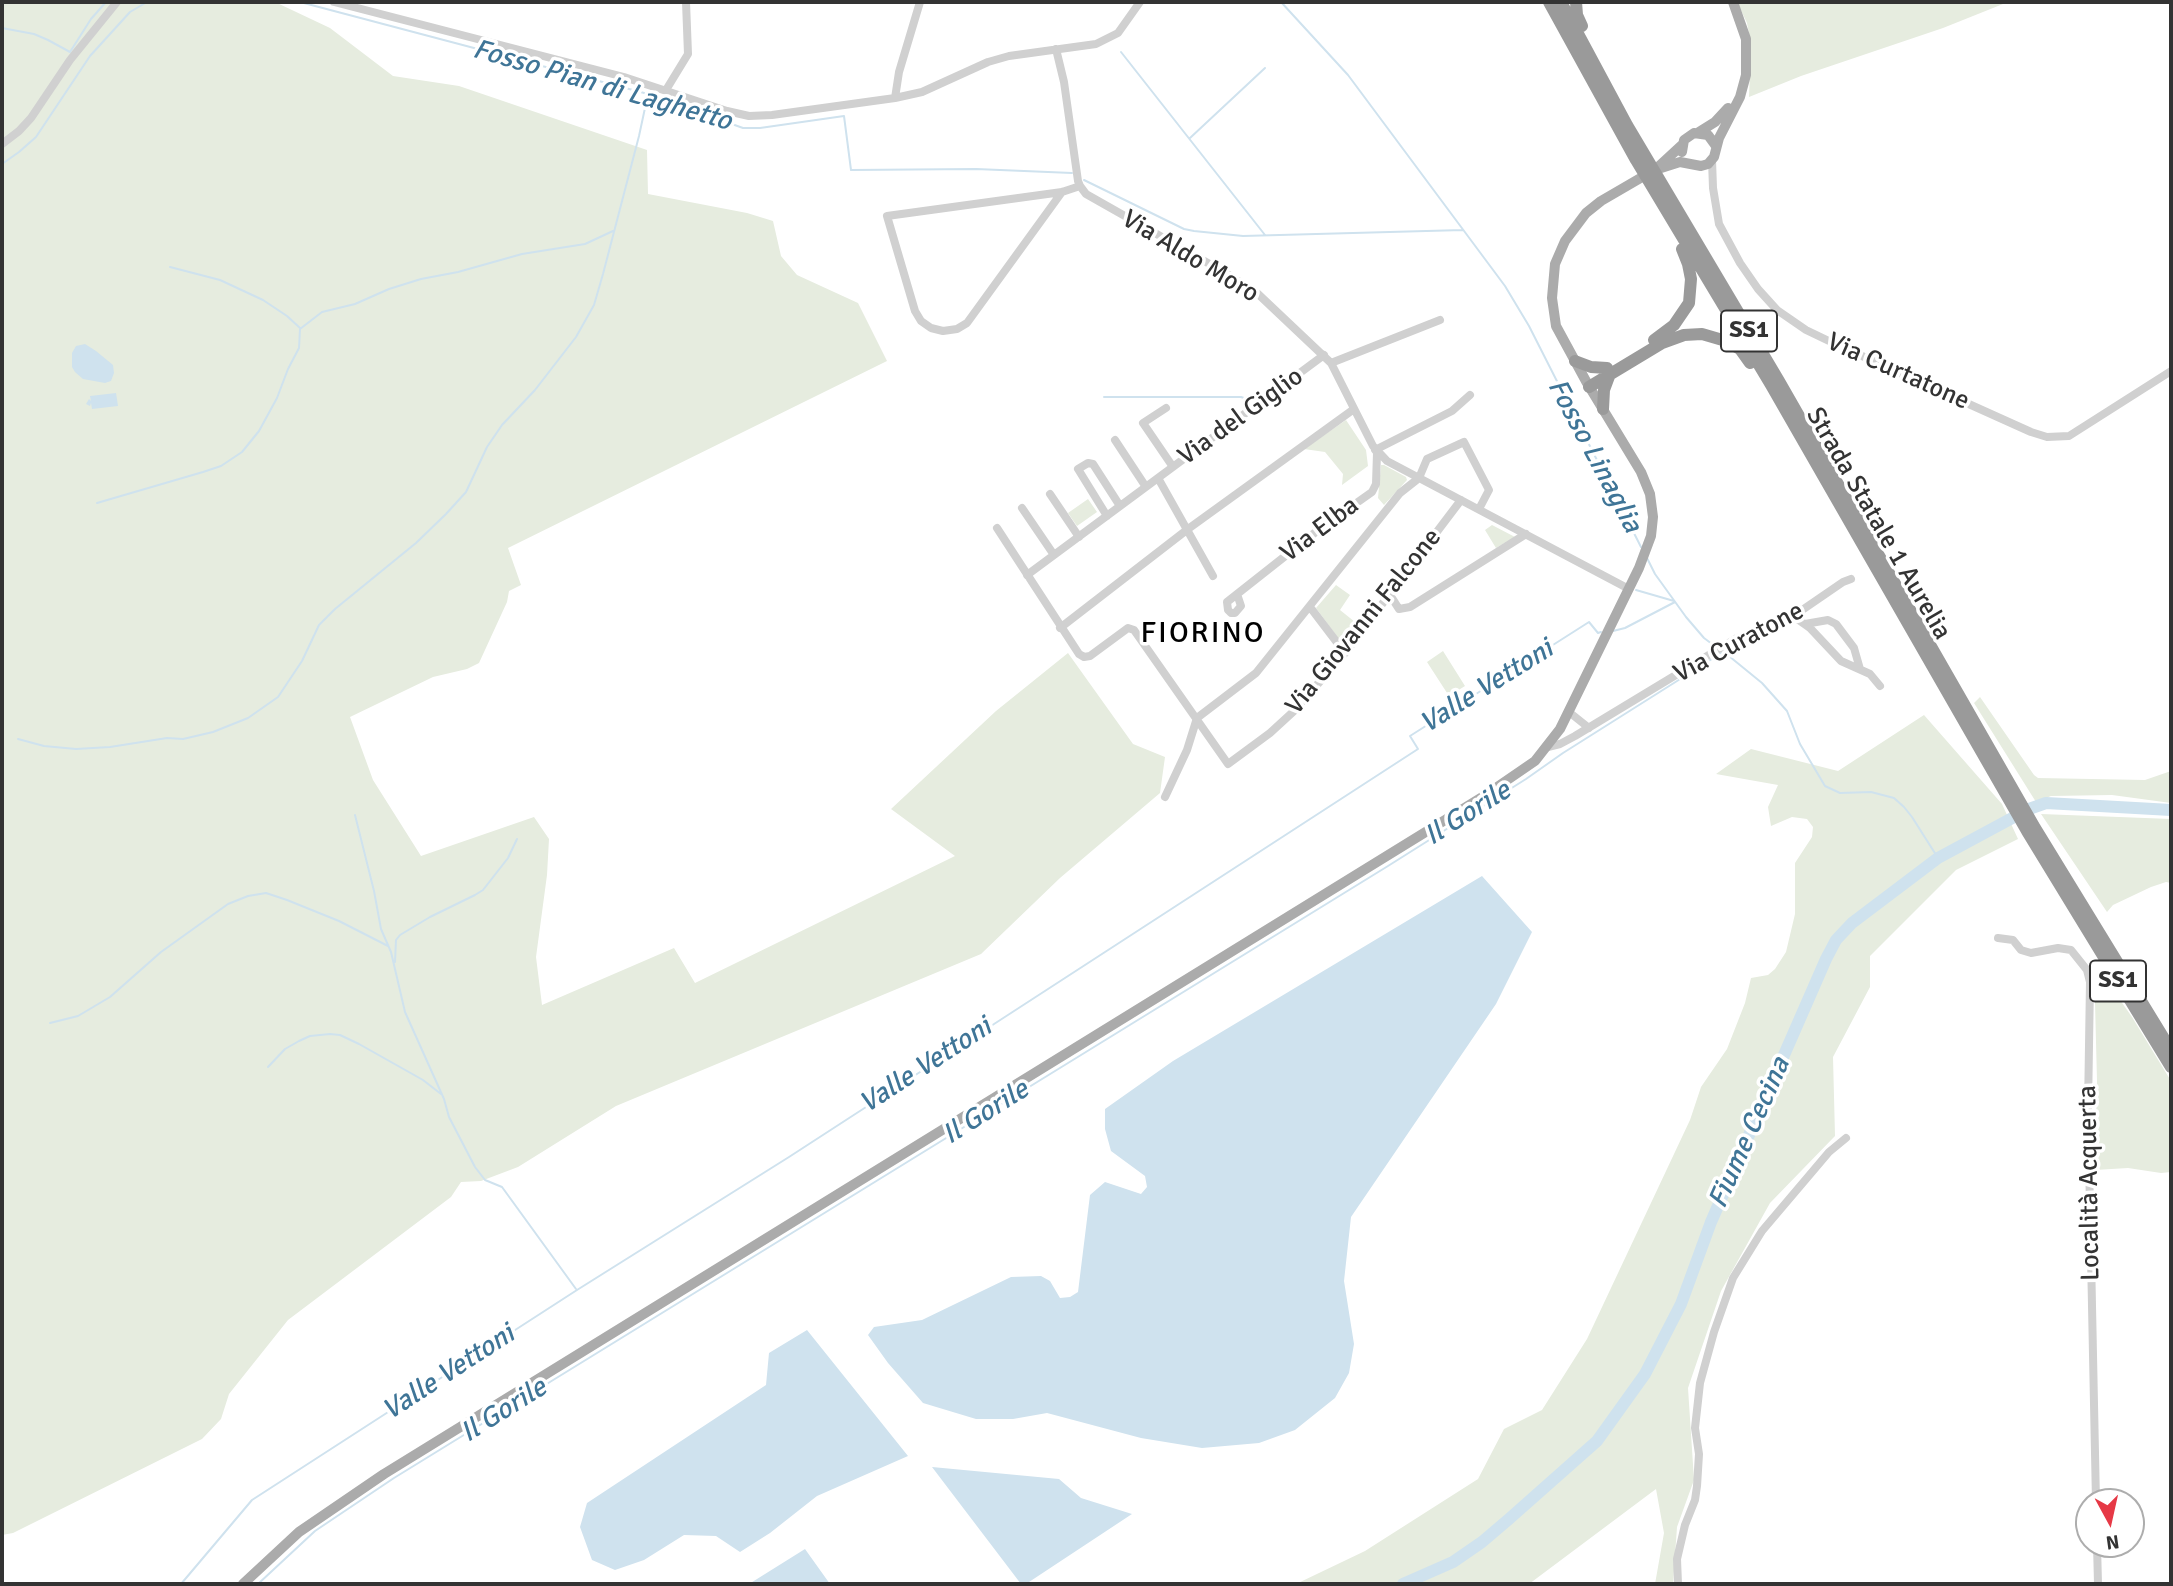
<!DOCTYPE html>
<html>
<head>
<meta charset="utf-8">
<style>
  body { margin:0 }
  #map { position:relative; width:2173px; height:1586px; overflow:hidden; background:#fff; font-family:Signika,sans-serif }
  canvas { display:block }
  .frame { position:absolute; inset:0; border:4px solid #333; pointer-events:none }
  .north { position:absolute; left:2075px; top:1488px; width:70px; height:70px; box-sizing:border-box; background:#fff; border:2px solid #adadad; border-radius:50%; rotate:172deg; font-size:19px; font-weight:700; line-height:28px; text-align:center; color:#333 }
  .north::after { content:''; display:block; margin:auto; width:24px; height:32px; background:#e63946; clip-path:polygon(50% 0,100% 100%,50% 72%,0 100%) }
</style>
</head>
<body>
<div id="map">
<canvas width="2173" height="1586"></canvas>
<div class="frame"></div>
<div class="north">N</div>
</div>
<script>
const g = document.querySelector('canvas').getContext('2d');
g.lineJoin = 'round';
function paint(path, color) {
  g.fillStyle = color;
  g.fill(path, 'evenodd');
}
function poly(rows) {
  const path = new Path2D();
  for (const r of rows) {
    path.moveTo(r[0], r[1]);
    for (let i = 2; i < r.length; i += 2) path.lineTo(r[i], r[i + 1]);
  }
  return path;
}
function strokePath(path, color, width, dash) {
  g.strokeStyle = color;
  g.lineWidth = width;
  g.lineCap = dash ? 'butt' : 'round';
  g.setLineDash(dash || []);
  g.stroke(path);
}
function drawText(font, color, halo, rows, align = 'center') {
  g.font = font + ' Signika,sans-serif';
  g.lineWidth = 7;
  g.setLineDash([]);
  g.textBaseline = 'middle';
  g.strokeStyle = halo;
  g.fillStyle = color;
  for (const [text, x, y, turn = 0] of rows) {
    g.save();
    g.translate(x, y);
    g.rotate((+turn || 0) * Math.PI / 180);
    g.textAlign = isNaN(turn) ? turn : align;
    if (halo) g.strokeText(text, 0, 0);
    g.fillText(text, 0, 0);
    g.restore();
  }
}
const green = poly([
  [2,2,275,2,330,28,393,76,459,86,647,150,648,194,747,213,773,221,781,256,797,275,858,303,887,361,508,548,521,585,509,591,507,602,479,663,467,669,433,677,350,717,373,780,421,856,534,817,549,839,547,875,536,957,542,1005,674,948,695,983,955,856,891,809,996,711,1068,653,1133,744,1165,757,1160,793,1060,878,981,954,616,1106,518,1167,481,1181,461,1182,451,1197,288,1320,229,1394,221,1419,202,1439,13,1533,2,1535],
  [1737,2,1965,3,2008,2,1943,28,1801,76,1749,97,1751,44,1747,23],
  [1346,420,1366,450,1368,466,1342,485,1343,474,1325,452,1304,449],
  [1381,465,1384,465,1406,477,1407,480,1384,505,1378,498],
  [1088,499,1097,512,1077,526,1068,513],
  [1492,525,1515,537,1496,548,1485,530],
  [1336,585,1350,595,1340,610,1360,626,1344,646,1316,608],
  [1443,651,1465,686,1449,696,1427,662],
  [1980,697,2034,775,2038,778,2145,780,2171,771,2171,803,2112,795,2051,796,2036,802,1974,703],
  [1924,715,2002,804,2018,839,1956,870,1870,956,1870,987,1833,1057,1835,1136,1770,1203,1721,1291,1688,1388,1694,1480,1677,1527,1673,1584,1655,1584,1664,1533,1656,1489,1529,1584,1296,1584,1365,1551,1478,1479,1504,1429,1542,1410,1587,1339,1690,1120,1701,1087,1727,1049,1745,1003,1751,978,1768,975,1775,969,1786,952,1795,914,1795,863,1812,837,1813,827,1807,819,1792,817,1771,826,1768,807,1778,785,1716,774,1751,749,1838,771],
  [2041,814,2171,819,2171,883,2166,882,2151,887,2113,905,2107,912],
  [2094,963,2132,1017,2171,1081,2171,1172,2161,1173,2128,1168,2095,1170,2097,1081]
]);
const water = poly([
  [85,344,96,351,113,365,114,373,111,381,105,383,83,379,75,372,72,367,72,353,76,346],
  [116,393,118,406,92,409,91,403,90,406,86,404,89,399,91,401,90,396],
  [1482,876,1532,932,1496,1004,1351,1217,1344,1281,1354,1344,1349,1373,1335,1398,1295,1430,1259,1443,1202,1448,1141,1438,1047,1413,1013,1419,976,1419,923,1403,888,1363,868,1335,874,1327,922,1320,1011,1277,1041,1276,1050,1281,1060,1298,1070,1297,1078,1292,1090,1195,1105,1182,1141,1194,1147,1187,1145,1176,1111,1151,1105,1129,1105,1109,1173,1061],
  [807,1330,908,1456,817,1496,770,1533,740,1552,716,1536,684,1535,644,1560,615,1570,592,1560,580,1527,587,1503,766,1385,769,1353],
  [932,1467,1059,1479,1081,1498,1132,1514,1026,1584,1021,1584],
  [805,1549,830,1584,749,1584]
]);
const stream = poly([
  [300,2,648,94,743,128,760,128,844,116,851,170,976,169,1072,173],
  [1281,2,1348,75,1505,286,1529,326,1641,547],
  [2,28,34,34,48,40,70,52,91,19,106,2],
  [1121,52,1265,235],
  [1190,138,1265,68],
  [2,164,19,152,36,137,90,56,130,12,147,2],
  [1084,180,1184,229,1194,231,1243,236,1463,230],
  [170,267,220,280,263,300,287,316,300,328],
  [1104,397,1241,397,1253,401],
  [97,503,203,472,221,466,242,452,259,431,277,398,288,369,299,348,300,329,322,312,355,304,389,289,421,279,458,272,522,254,585,244,613,231],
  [1647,558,1655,574,1686,617,1704,638,1716,647],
  [1636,590,1674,601],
  [1613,631,1625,628,1675,602],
  [1724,652,1762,683,1787,711,1800,744,1825,786,1840,793,1871,792,1894,798,1904,807,1912,817,1938,858],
  [18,739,44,746,76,749,110,747,167,738,183,739,213,732,248,718,278,697,302,661,319,625,335,609,416,543,446,514,466,492,487,447,502,425,535,390,576,337,594,305,603,274,639,136,648,94],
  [355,815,374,891,381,929,391,952,405,1012,444,1099,449,1117,475,1167,485,1180,502,1187,576,1289],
  [395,962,396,940,400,935,430,917,475,895,483,890,508,858,517,839],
  [50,1023,78,1016,110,997,161,952,228,904,248,896,266,893,287,900,339,921,388,946],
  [268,1067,285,1049,299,1041,310,1036,330,1034,340,1035,359,1044,423,1080,441,1094],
  [181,1584,252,1500,577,1290,789,1157,1418,749,1410,736,1589,622,1598,633,1601,632],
  [258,1584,315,1531,394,1478,1388,866,1526,779,1563,753,1723,652]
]);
const river = poly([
  [1403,1584,1453,1562,1482,1542,1509,1519,1597,1441,1645,1374,1681,1304,1711,1222,1826,959,1836,940,1852,923,1938,858,2029,809,2046,803,2171,810]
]);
const minor = poly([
  [334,2,624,77,727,111,749,116,772,115,895,98,922,92,988,62,1009,56,1096,44,1118,33,1140,2],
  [1056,49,1064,82,1078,181,1080,186,1086,194,1229,275,1257,293,1331,363,1373,446,1387,461,1629,589],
  [666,90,688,54,686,2],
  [895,98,899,72,920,2],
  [2,144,19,131,31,118,70,60,117,2],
  [1712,160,1713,188,1719,224,1740,263,1758,289,1777,310,1806,330,1831,342,2031,432,2047,437,2069,436,2171,371],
  [1062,192,967,323,957,329,943,331,931,328,921,321,915,311,887,216,1062,192,1080,186],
  [1331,363,1440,320],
  [1166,408,1143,423,1173,467],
  [1115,440,1146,487],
  [1375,450,1452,411,1470,395],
  [1158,478,1213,576],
  [1050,494,1079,537],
  [1022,508,1054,555],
  [1107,516,1078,469,1088,463,1093,464,1120,506],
  [997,528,1079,654,1084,657,1090,656,1128,628,1134,630,1228,764,1270,733,1294,711,1345,653,1461,500],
  [1027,575,1324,355],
  [1237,594,1241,606,1235,613,1231,613,1228,610,1227,602,1317,531,1372,492,1376,484,1377,453],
  [1390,595,1399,609,1410,607,1526,534],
  [1310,607,1345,653],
  [1793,616,1810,628,1841,661,1870,674,1880,686],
  [1805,624,1828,620,1836,624,1854,648,1860,669],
  [1060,628,1188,529,1354,409],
  [1569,712,1589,728],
  [1548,747,1560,744,1575,736,1737,638,1773,630,1843,582,1851,579],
  [1165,797,1187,750,1197,718,1256,673,1400,493,1419,478,1427,459,1464,442,1489,490,1479,509],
  [1998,938,2013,940,2021,950,2031,953,2058,948,2071,950,2087,970,2090,982,2088,1109,2096,1502],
  [2097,1544,2098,1584],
  [1678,1584,1677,1559,1685,1525,1695,1500,1697,1486,1699,1454,1695,1428,1700,1383,1714,1332,1733,1278,1762,1231,1829,1152,1846,1138]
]);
const major = poly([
  [1699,132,1715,122,1728,108],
  [1682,152,1684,140,1694,133,1708,135,1716,146],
  [1658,169,1680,162,1701,166,1708,164,1714,157,1719,138,1740,97,1746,75,1746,39,1733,2],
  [243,1584,299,1532,384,1474,1484,796,1535,761,1560,729,1639,568,1651,536,1653,517,1650,494,1641,472,1587,383,1556,326,1552,298,1555,264,1565,241,1586,213,1601,201,1656,169,1682,145]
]);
const highway = poly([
  [1549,2,1636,160,1771,385,2027,831,2171,1067],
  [1561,2,1627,125,1779,381,2035,828,2171,1050],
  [1576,2,1577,15,1582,26],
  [1654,340,1674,325,1689,303,1691,279,1688,264,1682,249],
  [1575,361,1591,367,1607,368],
  [1589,387,1662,343,1684,335,1702,334,1726,341,1740,349,1750,363],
  [1603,409,1604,390,1610,374]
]);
const shields = [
  [1749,331,56],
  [2118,981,56]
];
const shieldNames = [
  ["SS1",1749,331],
  ["SS1",2118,981]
];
const streetNames = [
  ["Via Aldo Moro",1190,257,31],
  ["Via Curtatone",1898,372,24],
  ["Via del Giglio",1241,417,-36],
  ["Strada Statale 1 Aurelia",1878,524,60],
  ["Via Elba",1320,530,-37],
  ["Via Giovanni Falcone",1364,622,-51],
  ["Via Curatone",1739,643,-28],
  ["Località Acquerta",2090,1183,-91]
];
const waterNames = [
  ["Fosso Pian di Laghetto",602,86,16],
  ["Fosso Linaglia",1594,456,62],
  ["Valle Vettoni",1487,687,-32],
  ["Il Gorile",1468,814,-32],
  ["Valle Vettoni",926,1066,-33],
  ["Il Gorile",986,1113,-32],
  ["Fiume Cecina",1750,1133,-66],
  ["Valle Vettoni",449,1373,-33],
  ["Il Gorile",504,1411,-32]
];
const quarterNames = [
  ["FIORINO",1203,634]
];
paint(green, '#e6ecdf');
paint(water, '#cfe2ee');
strokePath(stream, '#cfe2ee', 2);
strokePath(river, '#cfe2ee', 12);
strokePath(minor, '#d0d0d0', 8);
strokePath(major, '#ababab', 10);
strokePath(highway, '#9a9a9a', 12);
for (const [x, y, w] of shields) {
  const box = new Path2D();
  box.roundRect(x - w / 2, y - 20.5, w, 41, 5);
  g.fillStyle = '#fff';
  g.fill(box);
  strokePath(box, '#333', 2);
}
drawText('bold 24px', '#333', null, shieldNames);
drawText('26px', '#333', '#fff', streetNames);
drawText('italic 28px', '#3f7597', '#fff', waterNames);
g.letterSpacing = '2px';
drawText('30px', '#000', '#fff', quarterNames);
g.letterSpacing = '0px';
</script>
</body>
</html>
